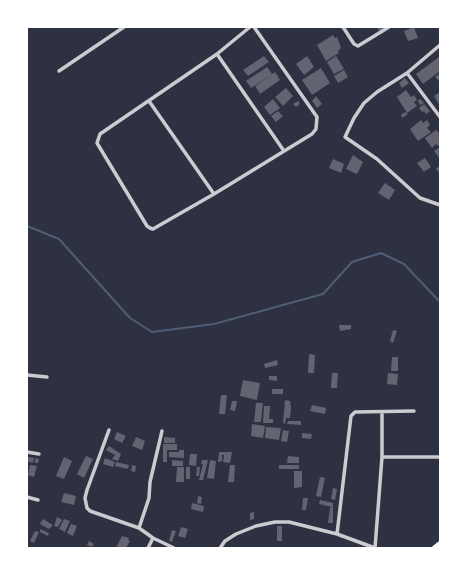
<!DOCTYPE html>
<html>
<head>
<meta charset="utf-8">
<style>
  body { margin:0 }
  #map { position:relative; width:467px; height:575px; overflow:hidden; background:#2d3142; font-family:"PT Sans",sans-serif }
  canvas { display:block }
  .frame { position:absolute; inset:0; border:28px solid #fff; pointer-events:none }
</style>
</head>
<body>
<div id="map">
<canvas width="467" height="575"></canvas>
<div class="frame"></div>
</div>
<script>
const g = document.querySelector('canvas').getContext('2d');
g.lineJoin = 'round';
function poly(rows) {
  const path = new Path2D();
  for (const r of rows) {
    path.moveTo(r[0], r[1]);
    for (let i = 2; i < r.length; i += 2) path.lineTo(r[i], r[i + 1]);
  }
  return path;
}
function strokePath(path, color, width, dash) {
  g.strokeStyle = color;
  g.lineWidth = width;
  g.lineCap = dash ? 'butt' : 'round';
  g.setLineDash(dash || []);
  g.stroke(path);
}
function paint(path, color) {
  g.fillStyle = color;
  g.fill(path, 'evenodd');
}
const stream = poly([
  [27,226,59,239,130,318,152,332,214,324,323,294,352,262,381,253,404,264,440,302]
]);
const building = poly([
  [377,27,384,27,384,28,379,31],
  [414,27,418,38,408,41,404,31],
  [333,35,335,38,337,37,341,48,338,51,339,53,326,61,317,45],
  [264,56,269,62,248,76,243,70],
  [307,56,314,67,304,75,296,64],
  [336,56,344,69,334,74,327,62],
  [439,57,440,71,423,84,416,74],
  [267,67,272,74,251,88,246,81],
  [321,68,330,83,312,95,302,80],
  [344,70,348,77,338,83,334,76],
  [275,72,280,80,260,94,255,86],
  [440,73,440,82,435,77],
  [405,78,409,83,402,88,399,83],
  [286,88,293,96,283,106,275,97],
  [406,90,411,97,414,95,417,100,414,102,417,106,407,113,397,97],
  [440,92,440,106,434,96],
  [316,96,322,104,317,108,312,101],
  [273,99,280,108,270,115,264,107],
  [420,99,424,103,420,105,418,101],
  [298,101,300,104,296,107,293,104],
  [424,104,430,111,426,114,424,111,422,112,419,108],
  [278,111,283,116,276,122,271,116],
  [405,112,408,114,402,118,401,115],
  [421,120,423,123,427,120,430,125,427,128,431,132,418,141,410,129],
  [436,130,440,134,440,144,438,146,436,144,432,148,425,138],
  [440,147,440,159,434,151],
  [353,155,363,162,357,174,346,169],
  [425,158,431,167,424,172,417,163],
  [333,159,344,164,341,173,329,168],
  [440,165,440,174,436,169],
  [385,183,395,190,389,200,378,193],
  [339,325,351,325,351,329,340,331],
  [393,330,397,331,393,343,390,341],
  [309,354,315,355,314,373,308,373],
  [392,357,398,357,398,371,391,371],
  [277,360,278,365,265,368,264,364],
  [332,373,338,373,337,388,331,388],
  [388,373,398,374,397,385,387,384],
  [269,376,277,376,277,381,269,380],
  [243,380,260,383,257,400,240,396],
  [272,389,283,389,283,394,272,394],
  [221,395,227,395,225,414,219,414],
  [285,400,290,401,291,407,290,418,286,418,285,424,283,423],
  [232,401,237,401,235,411,230,410],
  [256,403,263,403,261,422,254,422],
  [312,405,326,408,325,414,310,411],
  [264,406,270,406,269,419,273,419,273,423,263,423],
  [288,421,301,421,301,425,287,424],
  [252,424,265,426,263,438,251,436],
  [266,427,281,428,279,440,265,438],
  [283,430,289,431,287,442,281,441],
  [117,432,126,436,122,443,114,439],
  [302,433,312,434,311,439,302,438],
  [136,437,145,441,142,450,132,446],
  [164,437,175,438,175,443,164,443],
  [163,444,177,444,177,450,167,450,167,462,163,462],
  [109,446,121,454,118,461,112,459,115,455,106,450],
  [179,450,184,450,184,458,169,457,169,452,179,452],
  [219,452,232,452,230,463,223,462,224,455,222,455,222,461,218,462],
  [190,454,197,454,196,466,189,465],
  [86,456,93,459,84,478,77,474],
  [288,456,299,457,299,463,287,463],
  [27,457,34,458,33,463,27,461],
  [64,457,72,461,64,479,56,476],
  [35,458,39,459,38,463,35,463],
  [105,458,115,462,113,467,103,464],
  [172,460,183,461,183,466,172,466],
  [202,460,208,460,203,480,199,480,203,464,201,464],
  [210,460,216,461,214,479,207,478],
  [116,462,129,465,128,469,115,466],
  [30,465,37,466,34,477,28,475],
  [132,465,136,466,135,472,131,471],
  [230,465,235,465,234,482,228,482],
  [279,465,299,465,299,469,279,469],
  [177,467,184,467,184,482,176,482],
  [186,467,190,467,190,479,186,479],
  [197,467,200,467,199,476,196,476],
  [294,471,302,471,302,487,294,488],
  [320,477,325,478,321,497,316,496],
  [333,488,337,489,335,500,331,499],
  [64,493,76,496,74,505,61,502],
  [198,496,202,497,201,504,197,503],
  [303,498,308,498,306,510,302,510],
  [320,500,333,503,333,523,328,523,330,508,332,507,319,504],
  [192,503,204,506,203,512,191,509],
  [254,512,254,519,250,520,250,513],
  [57,517,62,520,58,527,54,526],
  [43,519,53,525,49,529,40,524],
  [64,519,70,521,65,532,59,529],
  [71,524,77,526,73,536,67,533],
  [277,526,282,526,282,541,277,541],
  [181,527,188,529,185,538,178,536],
  [40,529,49,533,48,536,40,532],
  [172,530,176,531,172,542,169,541],
  [35,531,39,532,34,543,30,541],
  [122,536,129,538,128,540,130,541,126,548,116,548],
  [89,541,94,544,92,547,87,545]
]);
const minor = poly([
  [250,27,217,54,100,134,97,143,147,226,150,228,153,229,214,194,312,134,316,129,317,117,254,27],
  [343,27,354,44,358,46,389,27],
  [440,45,407,73,377,92,364,103,354,118,345,137,377,159,420,198,440,205],
  [217,54,284,151],
  [59,71,124,27],
  [407,73,440,117],
  [149,101,214,194],
  [27,375,47,377],
  [109,430,87,490,85,498,87,508,90,511,139,528,153,538,174,548],
  [27,452,39,454],
  [382,457,440,457],
  [27,497,38,500],
  [139,528,149,498,150,482,162,431],
  [148,548,153,538],
  [220,548,225,541,236,534,256,526,275,522,289,522,337,534],
  [375,548,337,534,351,416,355,412,414,411],
  [375,548,382,457,382,412]
]);
const primary = poly([
  [435,548,440,544]
]);
strokePath(stream, '#4f5d75', 2);
paint(building, '#626471');
strokePath(minor, '#caccd0', 3.5);
strokePath(primary, '#fff', 6);
</script>
</body>
</html>
